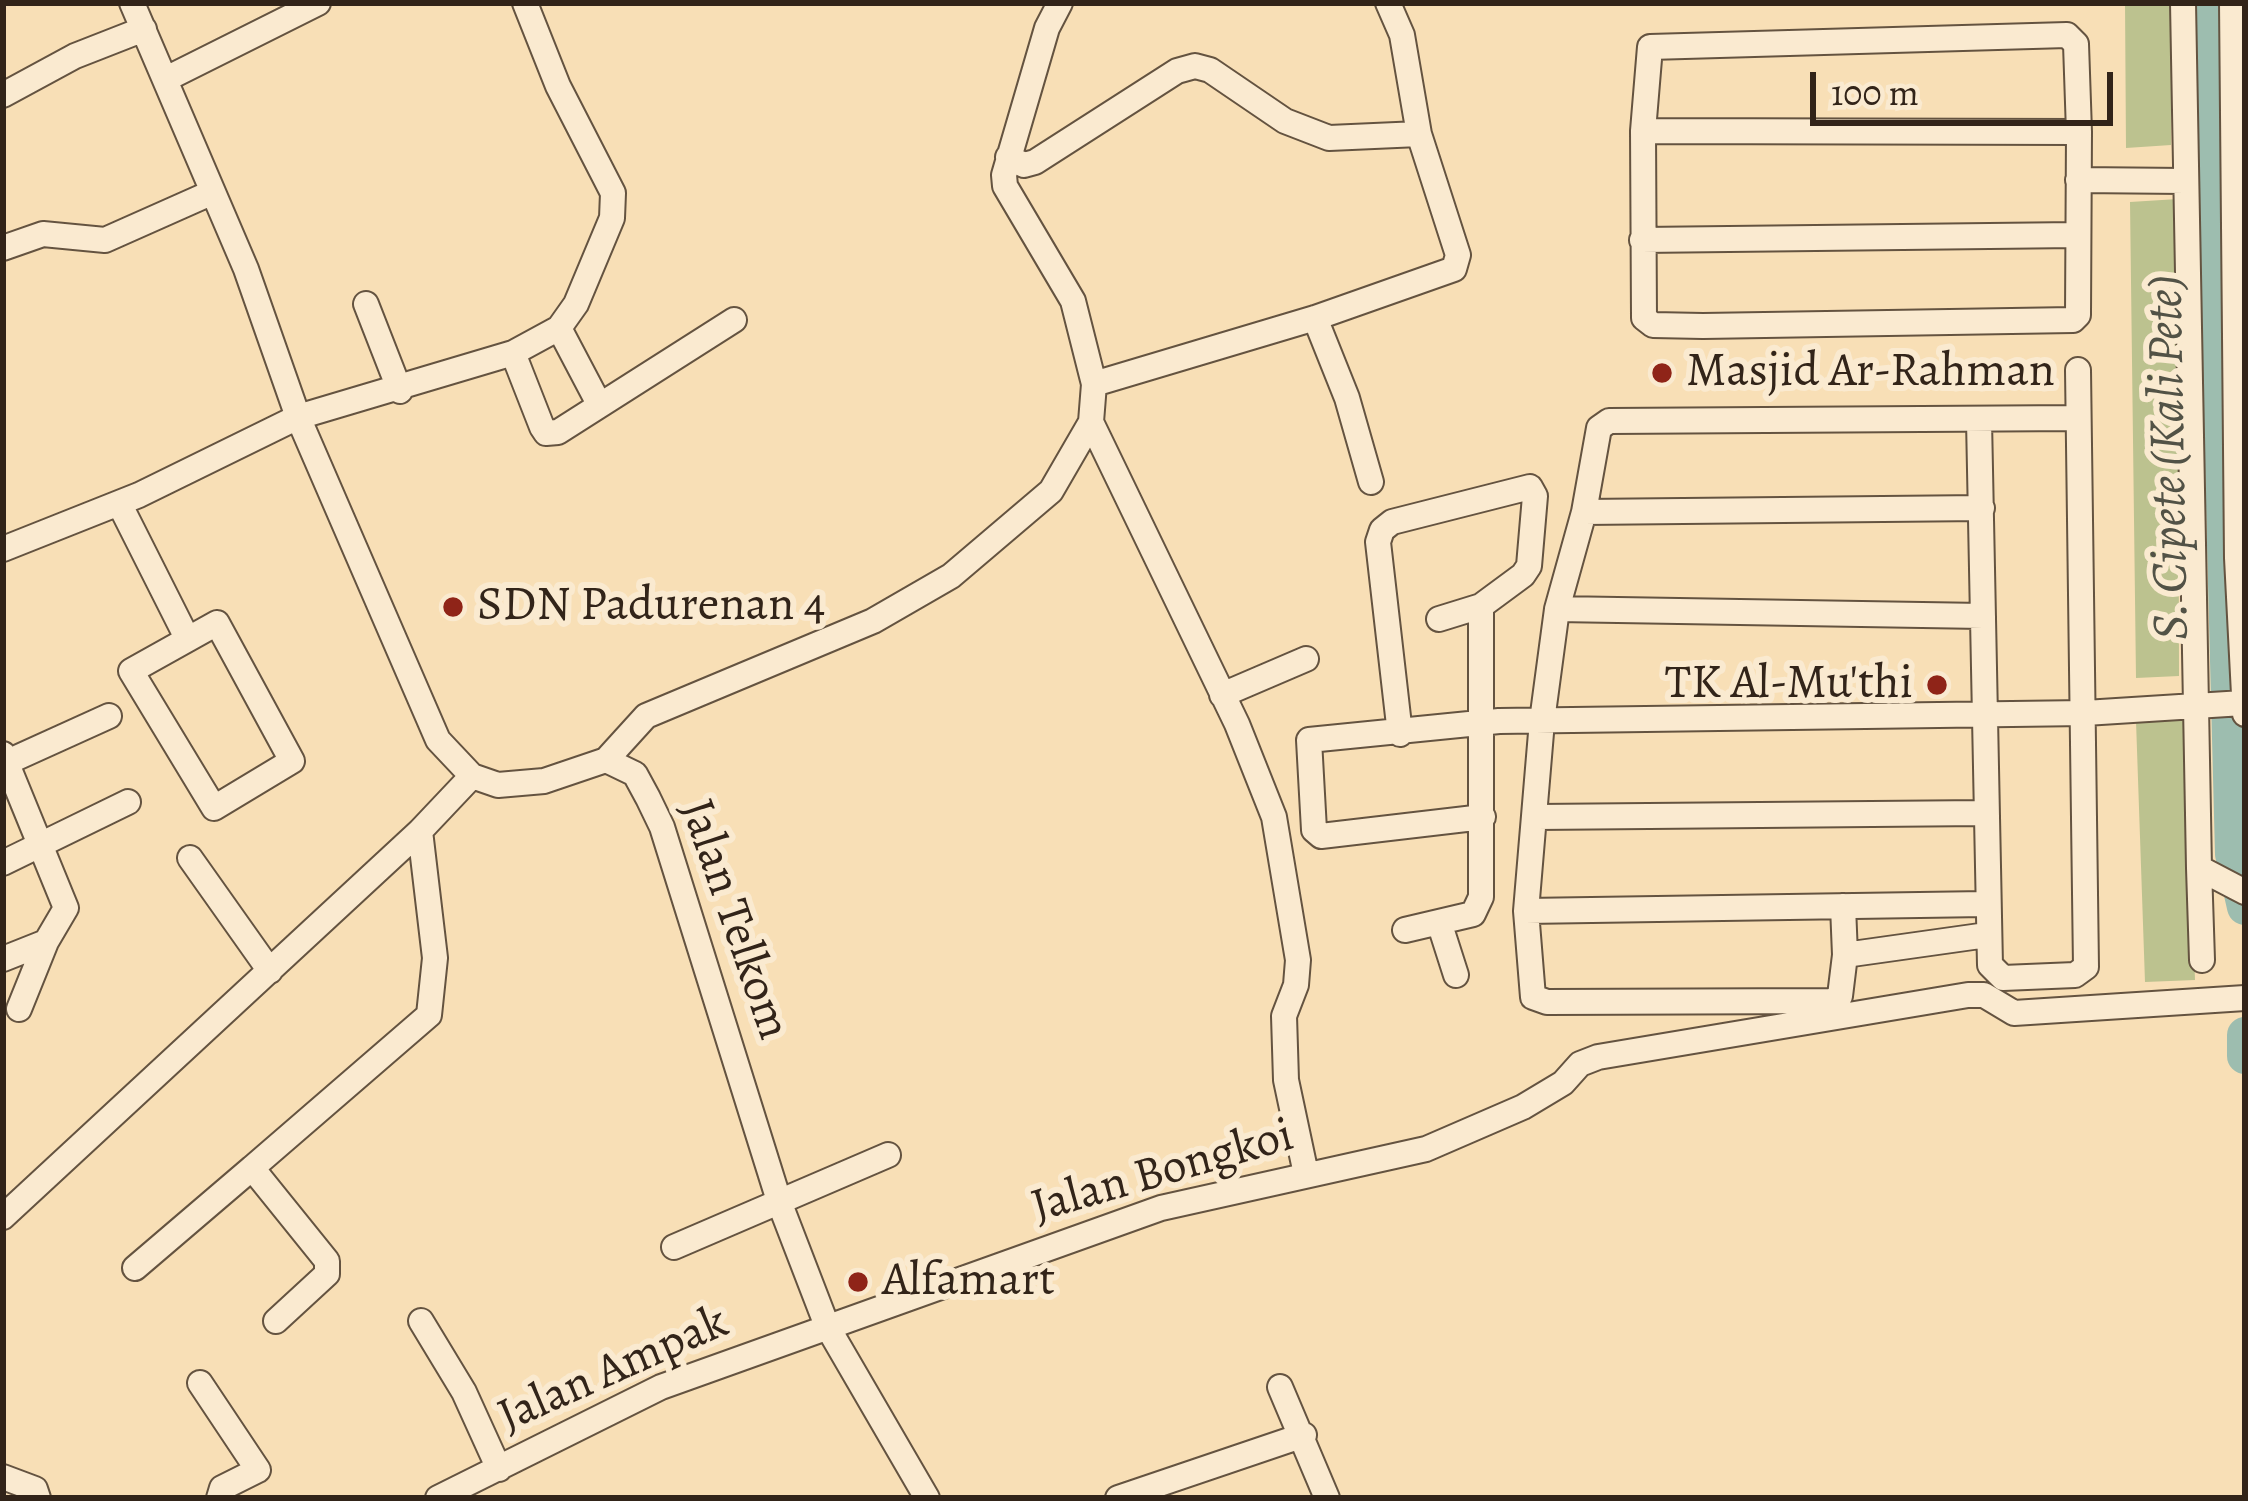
<!DOCTYPE html>
<html>
<head>
<meta charset="utf-8">
<style>
  body { margin:0 }
  #map { position:relative; width:2248px; height:1501px; overflow:hidden; background:#f8dfb6; font-family:Alegreya,serif }
  canvas { display:block }
  .frame { position:absolute; inset:0; border:6px solid #322419; pointer-events:none }
  .scale { position:absolute; left:1810px; top:72px; width:303px; height:54px; box-sizing:border-box; border:6px solid #322419; border-top:0; padding-left:15px; font-size:36px; line-height:42px; white-space:nowrap; color:#322419; -webkit-text-stroke:9px #faead0; paint-order:stroke }
</style>
</head>
<body>
<div id="map">
<canvas width="2248" height="1501"></canvas>
<div class="frame"></div>
<div class="scale">100 m</div>
</div>
<script>
const g = document.querySelector('canvas').getContext('2d');
g.lineJoin = 'round';
function paint(path, color) {
  g.fillStyle = color;
  g.fill(path, 'evenodd');
}
function poly(rows) {
  const path = new Path2D();
  for (const r of rows) {
    path.moveTo(r[0], r[1]);
    for (let i = 2; i < r.length; i += 2) path.lineTo(r[i], r[i + 1]);
  }
  return path;
}
function strokePath(path, color, width, dash) {
  g.strokeStyle = color;
  g.lineWidth = width;
  g.lineCap = dash ? 'butt' : 'round';
  g.setLineDash(dash || []);
  g.stroke(path);
}
function drawText(font, color, halo, rows, align = 'center') {
  g.font = font + ' Alegreya,serif';
  g.lineWidth = 12;
  g.setLineDash([]);
  g.textBaseline = 'middle';
  g.strokeStyle = halo;
  g.fillStyle = color;
  for (const [text, x, y, turn = 0] of rows) {
    g.save();
    g.translate(x, y);
    g.rotate((+turn || 0) * Math.PI / 180);
    g.textAlign = isNaN(turn) ? turn : align;
    if (halo) g.strokeText(text, 0, 0);
    g.fillText(text, 0, 0);
    g.restore();
  }
}
const green = poly([
  [2125,3,2171,3,2171,145,2126,148],
  [2178,199,2179,676,2136,678,2130,202],
  [2186,719,2195,980,2145,982,2136,721]
]);
const river = poly([
  [2211,3,2233,854,2245,907],
  [2245,1035,2245,1056]
]);
const street = poly([
  [132,3,246,269,298,417,438,740,472,776,498,785,544,781,606,760,635,774,648,798,662,827,780,1204,827,1326,927,1498],
  [2183,3,2199,868,2245,892],
  [2232,3,2237,558,2245,714],
  [2067,35,2076,44,2079,132,2078,315,2073,320,1703,326,1653,325,1644,318,1643,131,1650,47,2067,35],
  [166,79,318,3],
  [3,95,75,56,144,29],
  [1643,131,2079,132],
  [1008,157,1024,165,1035,162,1177,71,1195,66,1210,70,1285,121,1329,138,1419,134],
  [2078,180,2185,181],
  [1642,240,2076,235],
  [3,248,43,234,105,240,213,192],
  [366,304,400,391],
  [1315,318,1347,398,1371,482],
  [559,328,599,404],
  [513,353,542,427,546,433,558,432,734,320],
  [1094,384,1315,318,1454,269,1458,255,1419,134,1402,35,1388,3],
  [1979,420,1990,965,2003,978,2075,975,2086,967,2078,370],
  [1091,422,1237,724,1274,817,1298,960,1296,985,1284,1016,1286,1080,1306,1174],
  [119,503,187,638],
  [1584,512,1982,508],
  [3,549,139,495,298,417,513,353,559,328,576,304,612,218,613,193,558,86,525,3],
  [1557,609,1983,616],
  [217,623,292,761,214,808,131,671,217,623],
  [1222,695,1306,659],
  [1400,734,1378,542,1382,530,1392,522,1530,487,1535,496,1529,566,1523,575,1481,606,1439,619],
  [3,754,66,908,46,942,3,959],
  [606,760,646,716,873,621,951,576,1051,491,1091,422,1094,384,1073,301,1005,186,1004,175,1047,28,1060,3],
  [3,764,109,716],
  [1483,817,1321,836,1314,830,1309,740,1499,721,2085,713,2243,703],
  [1537,817,1983,813],
  [190,858,270,971],
  [3,863,128,802],
  [2199,868,2202,960],
  [1843,906,1845,955,1840,996,1832,1001,1547,1002,1533,997,1526,911,1542,721,1557,609,1584,512,1599,428,1609,421,2078,418],
  [1526,911,1985,904],
  [1440,925,1456,975],
  [1405,930,1473,914,1481,897,1481,606],
  [1845,955,1987,935],
  [19,1009,46,942],
  [3,1217,420,831,472,776],
  [674,1247,888,1155],
  [135,1268,252,1168],
  [276,1321,327,1274,327,1261,252,1168,429,1015,435,958,420,831],
  [421,1321,464,1392,499,1469],
  [200,1383,258,1470,222,1488,219,1498],
  [1280,1387,1327,1498],
  [3,1477,35,1489,38,1498],
  [438,1498,661,1387,1161,1208,1426,1149,1523,1107,1563,1083,1580,1064,1598,1057,1968,995,1984,995,2014,1013,2245,998],
  [1118,1498,1304,1435]
]);
const markers = [
  [1662,373,12,"#8f2418"],
  [453,607,12,"#8f2418"],
  [1937,685,12,"#8f2418"],
  [858,1282,12,"#8f2418"]
];
const poiNames = [
  ["Masjid Ar-Rahman",1686,373],
  ["SDN Padurenan 4",477,607],
  ["TK Al-Mu'thi",1913,685,"right"],
  ["Alfamart",882,1282]
];
const streetNames = [
  ["Jalan Telkom",733,920,71],
  ["Jalan Bongkoi",1163,1173,-16],
  ["Jalan Ampak",614,1371,-24]
];
const waterNames = [
  ["S. Cipete (Kali Pete)",2171,457,-91]
];
paint(green, '#bcc28f');
strokePath(river, '#9dbdaf', 36);
strokePath(street, '#645340', 28);
strokePath(street, '#faead0', 24);
for (const [x, y, r, color] of markers) {
  const dot = new Path2D();
  dot.arc(x, y, r, 0, 2 * Math.PI);
  g.fillStyle = color;
  g.fill(dot);
  strokePath(dot, '#faead0', 4.5);
}
drawText('48px', '#322419', '#faead0', poiNames, 'left');
drawText('48px', '#322419', '#faead0', streetNames);
drawText('italic 51px', '#525246', '#faead0', waterNames);
</script>
</body>
</html>
